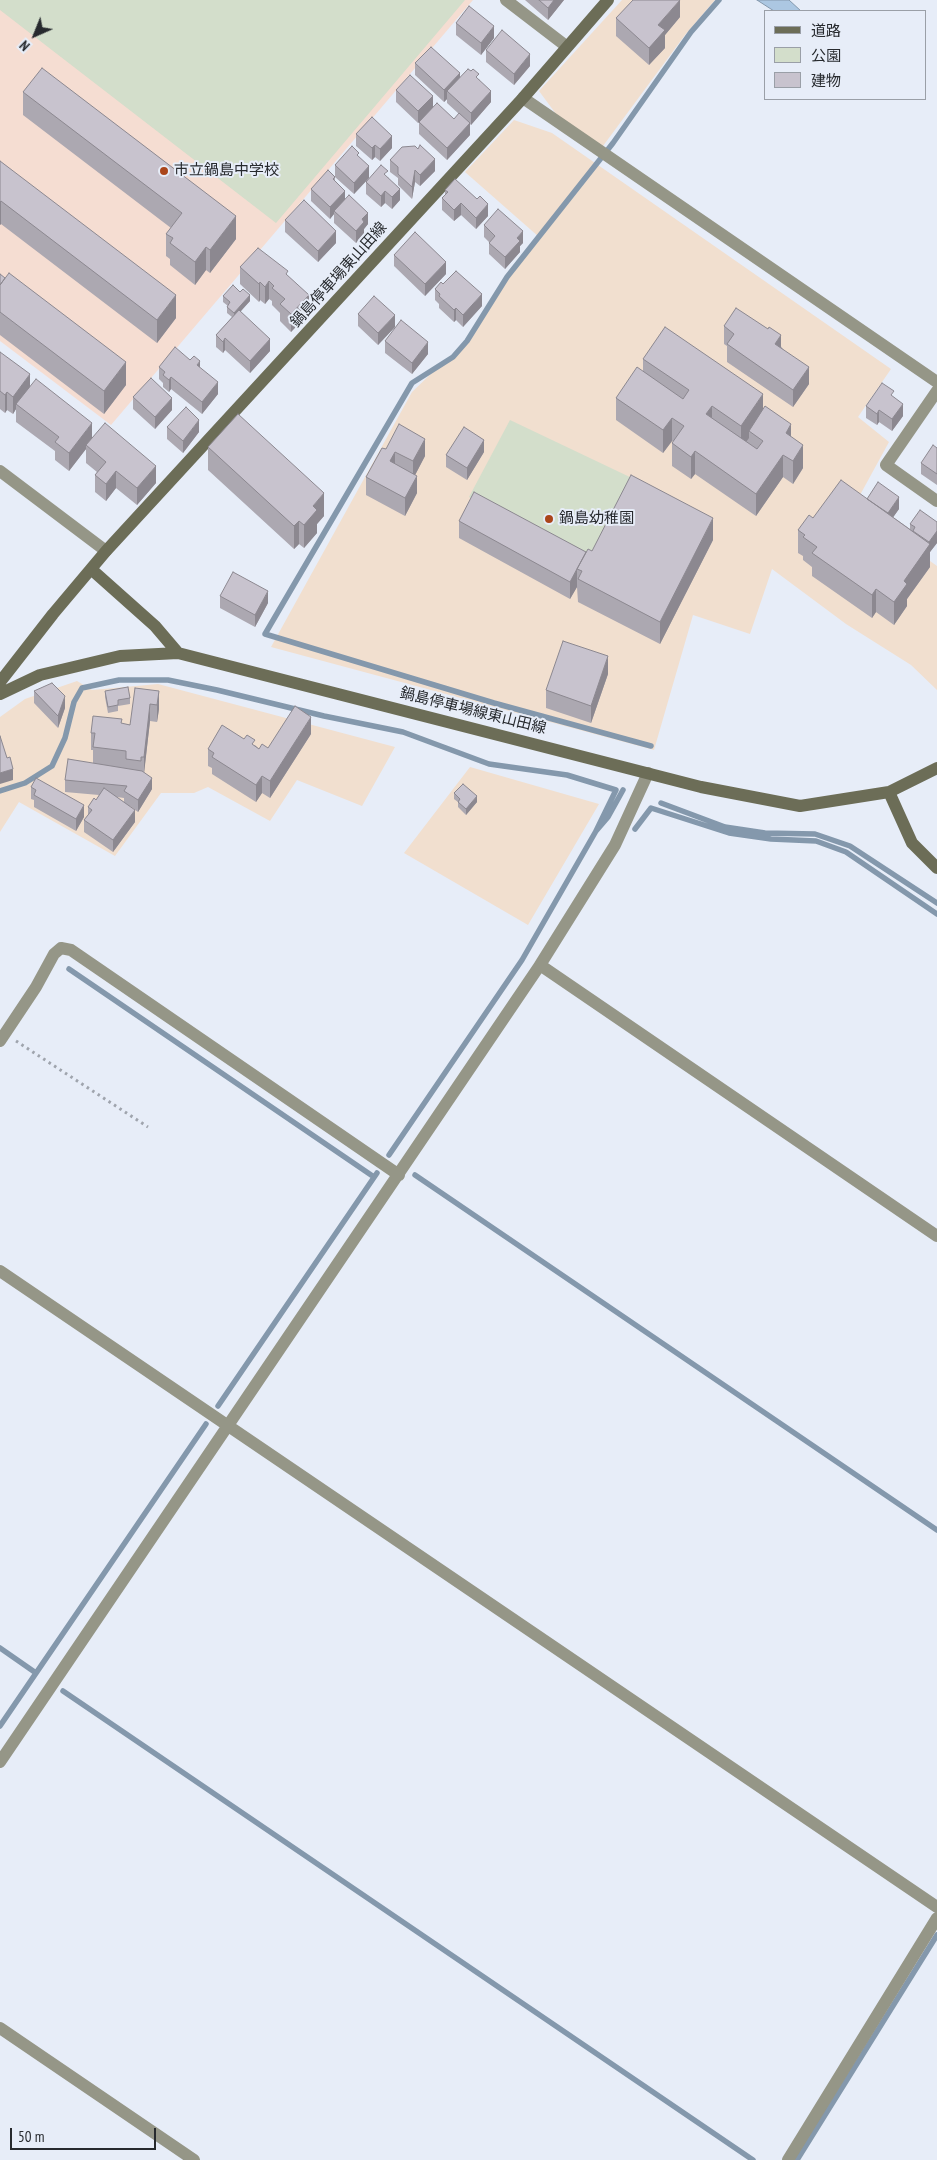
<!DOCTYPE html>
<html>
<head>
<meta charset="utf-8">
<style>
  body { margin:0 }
  #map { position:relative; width:937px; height:2160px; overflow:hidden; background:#e7edf8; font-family:"PT Sans Narrow","Noto Sans JP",sans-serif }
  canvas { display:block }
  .legend { position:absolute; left:764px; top:10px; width:162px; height:90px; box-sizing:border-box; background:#e7edf8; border:1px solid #9a9fa7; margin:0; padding:6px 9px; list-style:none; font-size:15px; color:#272a2e }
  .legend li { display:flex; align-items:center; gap:10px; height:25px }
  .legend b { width:25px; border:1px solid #9a9fa7 }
  .north { position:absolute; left:10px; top:10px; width:50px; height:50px; -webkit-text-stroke:4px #e7edf8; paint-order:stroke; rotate:224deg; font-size:14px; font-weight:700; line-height:20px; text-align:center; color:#272a2e }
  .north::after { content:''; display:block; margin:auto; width:18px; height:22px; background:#272a2e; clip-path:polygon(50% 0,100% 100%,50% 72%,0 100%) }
  .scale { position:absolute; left:10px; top:2128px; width:146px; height:22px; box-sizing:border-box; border:2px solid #272a2e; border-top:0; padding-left:6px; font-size:15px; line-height:18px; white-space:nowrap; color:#272a2e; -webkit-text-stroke:4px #e7edf8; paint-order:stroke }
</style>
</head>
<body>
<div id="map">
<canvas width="937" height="2160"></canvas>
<ul class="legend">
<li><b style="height:6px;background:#6c6d57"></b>道路</li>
<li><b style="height:14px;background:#d3decb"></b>公園</li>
<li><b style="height:14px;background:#c8c3ce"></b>建物</li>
</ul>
<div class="north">N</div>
<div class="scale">50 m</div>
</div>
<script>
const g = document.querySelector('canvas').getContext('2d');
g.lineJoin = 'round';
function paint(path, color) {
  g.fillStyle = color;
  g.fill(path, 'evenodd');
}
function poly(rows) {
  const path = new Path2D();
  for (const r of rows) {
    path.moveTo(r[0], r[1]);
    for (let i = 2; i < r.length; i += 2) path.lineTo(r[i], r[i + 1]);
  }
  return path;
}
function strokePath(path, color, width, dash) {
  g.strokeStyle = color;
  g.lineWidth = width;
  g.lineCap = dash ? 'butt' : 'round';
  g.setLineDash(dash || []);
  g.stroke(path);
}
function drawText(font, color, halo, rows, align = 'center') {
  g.font = font + ' "PT Sans Narrow","Noto Sans JP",sans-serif';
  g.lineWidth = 4;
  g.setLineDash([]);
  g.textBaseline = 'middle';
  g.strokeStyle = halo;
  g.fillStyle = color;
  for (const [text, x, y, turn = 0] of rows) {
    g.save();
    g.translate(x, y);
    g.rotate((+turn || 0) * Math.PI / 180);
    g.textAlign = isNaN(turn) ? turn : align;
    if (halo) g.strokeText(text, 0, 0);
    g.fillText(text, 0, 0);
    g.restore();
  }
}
const commercial = poly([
  [622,0,715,0,685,35,603,146,559,118,539,91],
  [514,120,552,133,891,369,858,417,889,442,854,506,937,566,937,690,911,665,846,624,772,569,750,634,693,615,654,750,271,647,412,392,439,366,453,357,467,341,507,277,539,237,465,172],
  [77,681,92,690,158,684,395,747,362,806,297,780,270,821,208,787,194,793,161,793,115,856,19,802,0,832,0,717,25,699],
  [470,767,599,804,528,925,404,853]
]);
const education = poly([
  [0,0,473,0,111,425,0,341]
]);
const green = poly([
  [0,0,465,0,276,223,0,10],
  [510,420,634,479,592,563,469,497]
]);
const water = poly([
  [757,0,789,0,801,11,774,11,757,0]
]);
const stream = poly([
  [651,746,494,703,265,634,412,383,453,357,467,341,507,277,613,143,691,32,719,0],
  [0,791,25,783,52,766,65,738,74,702,82,688,119,680,168,680,217,690,324,716,403,732,489,764,567,775,616,790,596,831],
  [661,803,725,827,765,833,815,834,850,846,937,903],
  [635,829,651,808,729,833,771,839,816,841,846,852,937,914],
  [69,969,374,1177],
  [389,1155,522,960,596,831,608,817,623,790],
  [415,1175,937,1530],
  [218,1406,377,1173],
  [0,1648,36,1673],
  [63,1691,753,2160],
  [0,1726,206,1424],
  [797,2160,937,1935]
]);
const path = poly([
  [16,1041,148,1127]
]);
const minor = poly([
  [506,0,566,46],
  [523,98,937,382],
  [937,391,886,465,937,501],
  [540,965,937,1236],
  [0,1041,36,987,54,954,61,948,71,950,399,1175],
  [0,1271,937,1907],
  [0,1762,540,965,615,845,648,773],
  [0,2028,194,2160],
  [788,2160,937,1918]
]);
const tertiary = poly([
  [0,471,106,551]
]);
const secondary = poly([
  [91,569,155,626,178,653],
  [0,682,53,614,106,551,523,98,608,0],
  [0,694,40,675,120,656,178,653,701,787,800,806,889,792,937,768],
  [889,792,912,843,937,868]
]);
const wall = poly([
  [525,0,564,0,548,20],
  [680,17,665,35,665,48,649,65,616,36,616,18],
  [456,23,494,38,481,55,456,35],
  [486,50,530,66,514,85,486,62],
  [415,63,460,77,479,79,491,102,471,125,470,124,470,135,447,160,419,134,419,122,418,123,396,102,396,90,433,107,454,119,459,114,447,103,447,99,444,102,415,75],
  [23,92,236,239,210,273,206,270,195,285,170,265,170,259,166,256,166,234,171,228,23,115],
  [356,134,392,148,380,161,375,157,372,160,356,146],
  [359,158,369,178,354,194,335,177,335,181,345,199,368,224,364,229,364,233,356,243,334,223,334,214,330,219,311,201,311,189,335,176,335,165],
  [390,160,435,171,420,186,415,182,412,199,398,185,398,178,390,172],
  [0,161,176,318,157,343,1,224,0,225],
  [388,177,400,200,392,209,385,203,381,207,366,194,366,182],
  [445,190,488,216,476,229,461,215,454,221,442,210,442,198,445,195],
  [285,220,336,243,318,262,285,232],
  [484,225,523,243,520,246,520,252,505,269,489,254,489,242,484,237],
  [394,255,446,274,425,296,394,266],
  [240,267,288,276,309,313,291,332,280,321,280,313,272,305,272,301,269,299,265,304,260,300,259,302,240,284],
  [0,274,126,385,104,414,0,335],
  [443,284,482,306,463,327,456,320,454,322,439,308,439,304,435,300,435,289],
  [223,296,250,301,240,311,270,351,250,373,225,350,223,353,216,347,216,335,232,317,227,313,227,307,228,306,223,302],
  [358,314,395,327,378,345,358,326],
  [724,326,768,329,809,384,793,407,727,362,727,346,724,344],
  [385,341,428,354,412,374,385,353],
  [0,352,30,387,92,438,156,483,137,505,116,488,106,501,95,492,95,475,97,472,86,463,86,449,69,471,55,460,55,451,16,422,16,409,13,414,7,410,5,413,0,409],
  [643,359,763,410,791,437,803,468,793,484,783,477,756,516,695,474,691,479,672,466,672,443,673,441,672,441,663,453,616,420,616,398,643,371],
  [159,367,200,368,218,394,202,414,171,389,169,392,163,387,163,383,159,379],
  [133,397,172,410,155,429,133,409],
  [894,397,903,416,892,431,879,422,877,425,866,418,866,406],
  [167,427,199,432,183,453,167,439],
  [208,447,324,516,317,524,317,533,304,548,299,544,294,549,208,470],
  [937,448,937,485,921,474,921,463],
  [386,449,425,456,415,475,417,493,405,516,366,495,366,477],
  [484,452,467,480,446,467,446,455],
  [867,499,899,509,893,517,910,529,910,524,937,522,937,543,930,552,930,567,907,599,907,606,894,625,876,612,872,618,812,576,812,567,803,560,803,556,798,553,798,530,813,518],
  [459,521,586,552,713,540,660,644,578,602,577,587,570,599,459,538],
  [220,596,268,603,255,627,220,608],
  [608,674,591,723,546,708,546,690],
  [34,691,65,708,58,728,34,703],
  [105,691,130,698,130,704,118,706,118,711,108,713,105,697],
  [159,691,159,709,157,722,150,721,144,772,152,789,138,812,130,806,135,822,113,852,84,832,84,820,88,816,88,807,96,800,99,795,65,792,65,780,93,763,93,750,91,750,91,733,122,724,130,725],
  [117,797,124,798,124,802],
  [311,734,270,798,262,793,256,802,212,774,212,768,208,766,208,749,255,745,259,749,268,748],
  [31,787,84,817,76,831,34,807,34,800,31,799],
  [454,793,477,802,466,815,458,807,458,802,454,799]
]);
const shadedWall = poly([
  [554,0,564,0,548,20,548,8],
  [680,0,680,17,665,35,665,48,649,65,649,48,658,25],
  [494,26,494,38,481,55,481,43],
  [530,54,530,66,514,85,514,74],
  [460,73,460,85,447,91,447,99,444,102,444,90],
  [491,91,491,102,471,125,471,113],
  [433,96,433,108,418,123,418,111],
  [470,123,470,135,447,160,447,148],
  [392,136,392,148,380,161,380,149],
  [375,145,375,157,372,160,372,148],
  [435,159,435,171,420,186,420,175],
  [369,166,369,178,354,194,354,183],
  [415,170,415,182,412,199,412,187],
  [400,189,400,200,392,209,392,197],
  [345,191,345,202,334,211,334,214,330,219,330,207],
  [385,191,385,203,381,207,381,196],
  [1,201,1,224,0,225,0,202],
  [461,203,461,215,454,221,454,210],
  [488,204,488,216,476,229,476,218],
  [368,213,368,224,364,229,364,233,356,243,356,231,362,219],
  [236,216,236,239,210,273,210,250],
  [336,231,336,243,318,262,318,251],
  [523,231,523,243,520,246,520,252,505,269,505,257,517,238],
  [206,247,206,270,195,285,195,262],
  [446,262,446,274,425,296,425,284],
  [269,281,269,299,265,304,265,287],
  [260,282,260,300,259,302,259,284],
  [482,294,482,306,463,327,463,315],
  [176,295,176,318,157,343,157,320],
  [250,295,250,301,234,319,234,313],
  [309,295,309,313,291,332,291,314],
  [456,308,456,320,454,322,454,310],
  [395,315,395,327,378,345,378,333],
  [781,335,781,352,775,344],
  [225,338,225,350,223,353,223,342],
  [270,339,270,351,250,373,250,361],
  [428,342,428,354,412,374,412,363],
  [200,361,200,373,197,365],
  [126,362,126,385,104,414,104,391],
  [809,367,809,384,793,407,793,390],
  [30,374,30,391,16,404,16,409,13,414,13,397],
  [171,377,171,389,169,392,169,380],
  [218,382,218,394,202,414,202,402],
  [7,392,7,410,5,413,5,395],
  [763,394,763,417,749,431,749,438,741,449,741,426],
  [172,398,172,410,155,429,155,417],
  [903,404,903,416,892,431,892,419],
  [712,406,712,429,706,414],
  [879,410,879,422,877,425,877,414],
  [672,418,672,441,663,453,663,430],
  [199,420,199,432,183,453,183,441],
  [92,423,92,441,86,445,86,449,69,471,69,453],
  [791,424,791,447,786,433],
  [425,439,425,456,413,479,413,461],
  [484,440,484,452,467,480,467,468],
  [803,445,803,468,793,484,793,461],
  [695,451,695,474,691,479,691,457],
  [395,452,395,469,390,461],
  [783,455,783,477,756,516,756,494],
  [156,466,156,483,137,505,137,488],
  [116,471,116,488,106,501,106,484],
  [417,476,417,493,405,516,405,498],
  [324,493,324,516,317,524,317,533,304,548,304,525,313,506],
  [899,497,899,509,887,526,887,514],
  [713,518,713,540,660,644,660,622],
  [299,521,299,544,294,549,294,526],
  [937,531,937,543,930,552,930,567,907,599,907,606,894,625,894,602,904,581,929,542],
  [577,569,577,587,570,599,570,582],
  [876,589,876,612,872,618,872,595],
  [268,591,268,603,255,627,255,615],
  [608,656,608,674,591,723,591,706],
  [159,691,159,709,157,722,157,705],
  [65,696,65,708,58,728,58,716],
  [150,704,150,721,144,774,144,757],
  [311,717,311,734,270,798,270,781],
  [13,769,13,780,0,784,0,773],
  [262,776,262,793,256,802,256,785],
  [152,778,152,789,138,812,138,800],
  [477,796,477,802,466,815,466,809],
  [84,805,84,817,76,831,76,819],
  [135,810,135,822,113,852,113,840]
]);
const building = poly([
  [539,0,554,0,548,8,539,0],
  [633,0,680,0,658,25,665,30,649,48,616,18,633,0],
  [469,6,494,26,481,43,456,23,469,6],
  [502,30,530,54,514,74,486,50,502,30],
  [431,47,460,73,444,90,415,63,431,47],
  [42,68,236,216,210,250,206,247,195,262,170,243,173,238,166,234,182,213,23,92,42,68],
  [468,69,471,71,473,69,479,74,476,77,491,91,471,113,447,91,468,69],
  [410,75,433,96,418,111,396,90,410,75],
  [437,103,454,119,459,113,470,123,447,148,419,122,437,103],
  [372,117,392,136,380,149,375,145,372,148,356,134,372,117],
  [420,145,435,159,420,175,415,170,412,187,398,174,398,167,390,160,402,147,415,146,418,149,420,145],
  [352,146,359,153,357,155,369,166,354,183,335,165,352,146],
  [0,161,176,295,157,320,1,201,0,202,0,161],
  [381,165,388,171,384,174,400,189,392,197,385,191,381,196,366,182,381,165],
  [328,170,335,177,333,179,345,191,330,207,311,189,328,170],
  [455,179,477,199,480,196,488,204,476,218,461,203,454,210,442,198,448,192,445,190,455,179],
  [349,195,368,213,362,219,364,222,356,231,334,211,349,195],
  [304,200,336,231,318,251,285,220,304,200],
  [498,209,523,231,517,238,520,241,505,257,489,243,495,236,484,225,498,209],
  [415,232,446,262,425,284,394,255,415,232],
  [258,248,288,271,286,274,309,295,291,314,280,304,285,299,272,288,274,286,269,281,265,287,260,282,259,284,240,267,258,248],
  [456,271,482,294,463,315,456,308,454,310,439,296,440,294,435,289,441,282,443,284,456,271],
  [9,273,126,362,104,391,0,312,0,285,9,273],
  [0,274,5,278,0,285,0,274],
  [233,285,240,292,243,289,250,295,234,313,227,307,230,302,223,296,233,285],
  [374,296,395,315,378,333,358,314,374,296],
  [736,308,768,329,769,327,781,335,775,344,809,367,793,390,727,344,734,334,724,326,736,308],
  [239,310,270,339,250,361,225,338,223,342,216,335,239,310],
  [401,320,428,342,412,363,385,341,401,320],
  [665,327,763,394,741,426,712,406,706,414,757,449,763,441,749,431,765,406,791,424,786,433,803,445,793,461,783,455,756,494,695,451,691,457,672,443,684,426,672,418,663,430,616,398,637,367,683,399,689,390,643,359,665,327],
  [175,347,190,360,194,356,200,361,197,365,218,382,202,402,171,377,169,380,163,375,165,372,159,367,175,347],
  [0,352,30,374,13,397,7,392,5,395,0,391,0,352],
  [151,378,172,398,155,417,133,397,151,378],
  [36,379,92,423,69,453,55,442,59,437,16,404,36,379],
  [882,383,894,391,891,395,903,404,892,419,879,410,877,414,866,406,882,383],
  [186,407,199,420,183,441,167,427,186,407],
  [238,414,324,493,313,506,317,510,304,525,299,521,294,526,208,447,238,414],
  [105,423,156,466,137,488,116,471,106,484,95,475,106,462,86,445,105,423],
  [399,424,425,439,413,461,395,452,390,461,417,476,405,498,366,477,382,448,386,449,399,424],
  [464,427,484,440,467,468,446,455,464,427],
  [933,445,937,448,937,474,921,463,933,445],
  [631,475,713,518,660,622,578,579,582,571,577,569,588,549,592,551,631,475],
  [841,480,930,544,904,581,907,584,894,602,876,589,872,595,812,553,817,547,803,537,805,535,798,530,809,515,813,518,841,480],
  [878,482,899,497,888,513,867,499,878,482],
  [474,492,586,552,570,582,459,521,474,492],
  [920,510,937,522,937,531,929,542,913,531,915,527,910,524,920,510],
  [233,572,268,591,255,615,220,596,233,572],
  [563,641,608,656,591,706,546,690,563,641],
  [52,683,65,696,58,716,34,691,52,683],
  [128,687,130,698,118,700,118,705,108,707,105,691,128,687],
  [135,688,159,691,157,705,150,704,144,757,141,757,141,761,126,759,126,751,93,747,95,733,91,733,93,716,122,719,121,723,130,725,135,688],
  [295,706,311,717,270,781,262,776,256,785,212,757,214,753,208,749,222,725,244,739,247,735,255,740,252,744,259,749,262,744,268,748,295,706],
  [0,736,7,758,10,757,13,769,0,773,0,736],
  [68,759,142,771,152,778,138,800,124,791,127,786,65,780,68,759],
  [36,778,84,805,76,819,34,795,36,790,31,787,36,778],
  [463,784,477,796,466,809,458,802,460,799,454,793,463,784],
  [104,788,135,810,113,840,84,820,92,810,88,807,94,798,96,800,104,788]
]);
const markers = [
  [164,171,5,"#aa451a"],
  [549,519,5,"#aa451a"]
];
const poiNames = [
  ["市立鍋島中学校",174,171],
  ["鍋島幼稚園",559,519]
];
const streetNames = [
  ["鍋島停車場東山田線",339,275,-48],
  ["鍋島停車場線東山田線",473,711,14]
];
paint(commercial, '#f1dfcf');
paint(education, '#f5ddd2');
paint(green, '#d3decb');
paint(water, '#acc7e2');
strokePath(water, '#8498ac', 1);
strokePath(stream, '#8498ac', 5.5);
strokePath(path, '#9fa4ad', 3, [2.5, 4]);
strokePath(minor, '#959687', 12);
strokePath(tertiary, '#959687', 12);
strokePath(secondary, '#6c6d57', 12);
paint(wall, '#aca8b1');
paint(shadedWall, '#8c8890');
paint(building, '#c8c3ce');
strokePath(building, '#8c8890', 1);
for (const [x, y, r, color] of markers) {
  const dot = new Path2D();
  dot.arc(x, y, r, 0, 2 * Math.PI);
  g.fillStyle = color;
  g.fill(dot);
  strokePath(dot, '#e7edf8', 2);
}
drawText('15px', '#272a2e', '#e7edf8', poiNames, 'left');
drawText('15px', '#272a2e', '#e7edf8', streetNames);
</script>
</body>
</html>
